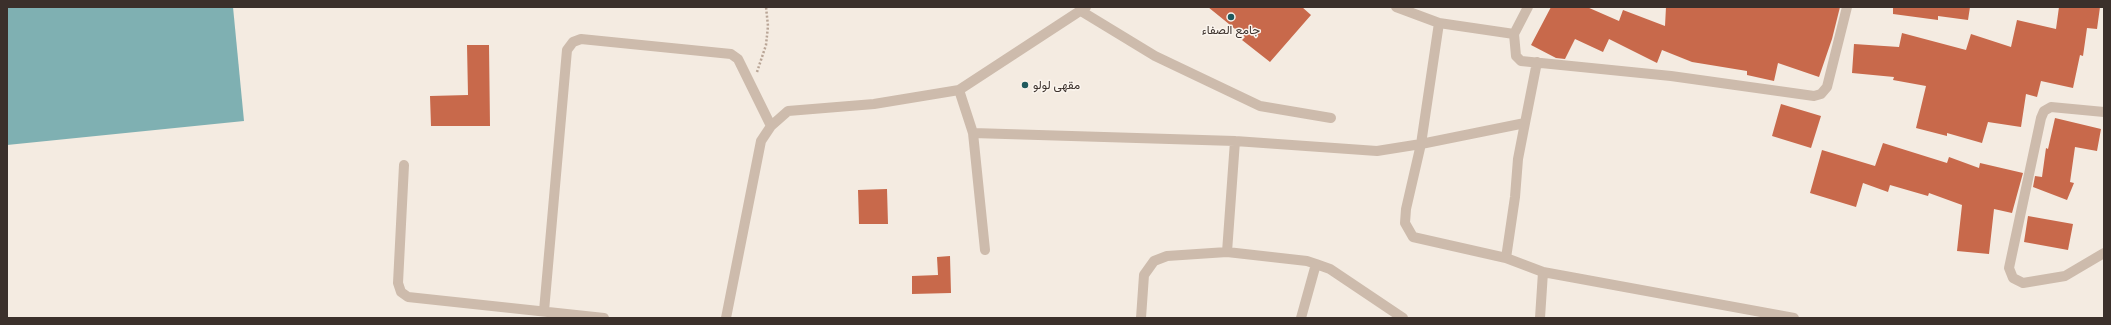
<!DOCTYPE html>
<html>
<head>
<meta charset="utf-8">
<style>
  body { margin:0 }
  #map { position:relative; width:2111px; height:325px; overflow:hidden; background:#f4ebe1; font-family:"Golos Text",sans-serif }
  canvas { display:block }
  .frame { position:absolute; inset:0; border:8px solid #3b302b; pointer-events:none }
</style>
</head>
<body>
<div id="map">
<canvas width="2111" height="325"></canvas>
<div class="frame"></div>
</div>
<script>
const g = document.querySelector('canvas').getContext('2d');
g.lineJoin = 'round';
function paint(path, color) {
  g.fillStyle = color;
  g.fill(path, 'evenodd');
}
function poly(rows) {
  const path = new Path2D();
  for (const r of rows) {
    path.moveTo(r[0], r[1]);
    for (let i = 2; i < r.length; i += 2) path.lineTo(r[i], r[i + 1]);
  }
  return path;
}
function strokePath(path, color, width, dash) {
  g.strokeStyle = color;
  g.lineWidth = width;
  g.lineCap = dash ? 'butt' : 'round';
  g.setLineDash(dash || []);
  g.stroke(path);
}
function drawText(font, color, halo, rows, align = 'center') {
  g.font = font + ' "Golos Text",Vazirmatn,sans-serif';
  g.lineWidth = 3;
  g.setLineDash([]);
  g.textBaseline = 'middle';
  g.strokeStyle = halo;
  g.fillStyle = color;
  for (const [text, x, y, turn = 0] of rows) {
    g.save();
    g.translate(x, y);
    g.rotate((+turn || 0) * Math.PI / 180);
    g.textAlign = isNaN(turn) ? turn : align;
    if (halo) g.strokeText(text, 0, 0);
    g.fillText(text, 0, 0);
    g.restore();
  }
}
const water = poly([
  [7,7,233,7,244,121,7,145]
]);
const building = poly([
  [1208,7,1302,7,1311,15,1270,62,1242,40,1245,37],
  [1551,7,1587,7,1619,21,1623,10,1665,26,1666,7,1840,7,1832,39,1819,77,1778,63,1774,81,1747,75,1747,71,1692,62,1662,50,1657,63,1609,39,1603,52,1575,39,1565,59,1556,58,1531,45],
  [1893,7,1970,7,1968,20,1938,16,1938,20,1893,14],
  [2059,7,2100,7,2097,29,2087,28,2083,56,2080,55,2073,88,2041,81,2037,97,2026,94,2021,127,1988,122,1982,143,1947,133,1947,136,1916,128,1926,86,1893,80,1894,77,1852,73,1854,44,1899,47,1902,33,1966,50,1971,34,2011,47,2017,20,2056,29],
  [467,45,489,45,490,126,431,126,430,96,468,95],
  [1781,104,1821,116,1811,148,1772,136],
  [2055,118,2101,129,2097,151,2075,147,2070,182,2074,183,2067,200,2033,187,2035,176,2042,177,2046,148,2048,149],
  [1883,143,1947,163,1949,157,1979,168,1980,163,2023,173,2012,213,1994,209,1989,254,1957,251,1962,205,1929,193,1928,196,1890,185,1888,192,1863,183,1856,207,1810,193,1822,150,1875,166],
  [887,189,888,224,859,224,858,190],
  [2028,216,2073,224,2068,250,2024,242],
  [950,256,951,293,912,294,912,276,938,275,937,257]
]);
const path = poly([
  [757,72,766,45,768,26,766,7]
]);
const minor = poly([
  [1396,7,1439,23,1514,34,1516,56,1521,61,1671,76,1814,96,1821,94,1827,87,1847,7],
  [1081,11,1155,56,1260,106,1331,118],
  [1439,23,1421,144,1406,209,1405,223,1413,237,1506,258,1543,272,1794,318],
  [1514,34,1528,7],
  [959,90,973,133,1235,141,1377,151,1421,144,1525,123,1518,159,1515,197,1506,258],
  [2104,112,2051,107,2044,111,2041,118,2009,268,2013,278,2023,283,2065,276,2104,253],
  [1525,123,1537,62],
  [973,133,985,250],
  [1235,141,1227,252,1307,261,1316,264],
  [404,165,398,283,401,292,408,297,604,318],
  [544,311,567,50,573,42,581,39,731,54,738,59,771,126],
  [726,318,761,141,771,126,788,111,874,104,959,90,1086,7],
  [1141,318,1144,275,1154,261,1167,256,1227,252],
  [1301,318,1316,264,1330,269,1403,318],
  [1540,318,1543,272]
]);
const markers = [
  [1231,17,4,"#1f5a5e"],
  [1025,85,4,"#1f5a5e"]
];
const poiNames = [
  ["جامع الصفاء",1231,30],
  ["مقهى لولو",1033,85,"left"]
];
paint(water, '#7fb0b2');
paint(building, '#c8694b');
strokePath(path, '#b9a596', 2.5, [2, 2]);
strokePath(minor, '#cdbbac', 10);
for (const [x, y, r, color] of markers) {
  const dot = new Path2D();
  dot.arc(x, y, r, 0, 2 * Math.PI);
  g.fillStyle = color;
  g.fill(dot);
  strokePath(dot, '#fbf5ee', 1.5);
}
drawText('12px', '#3b302b', '#fbf5ee', poiNames);
</script>
</body>
</html>
